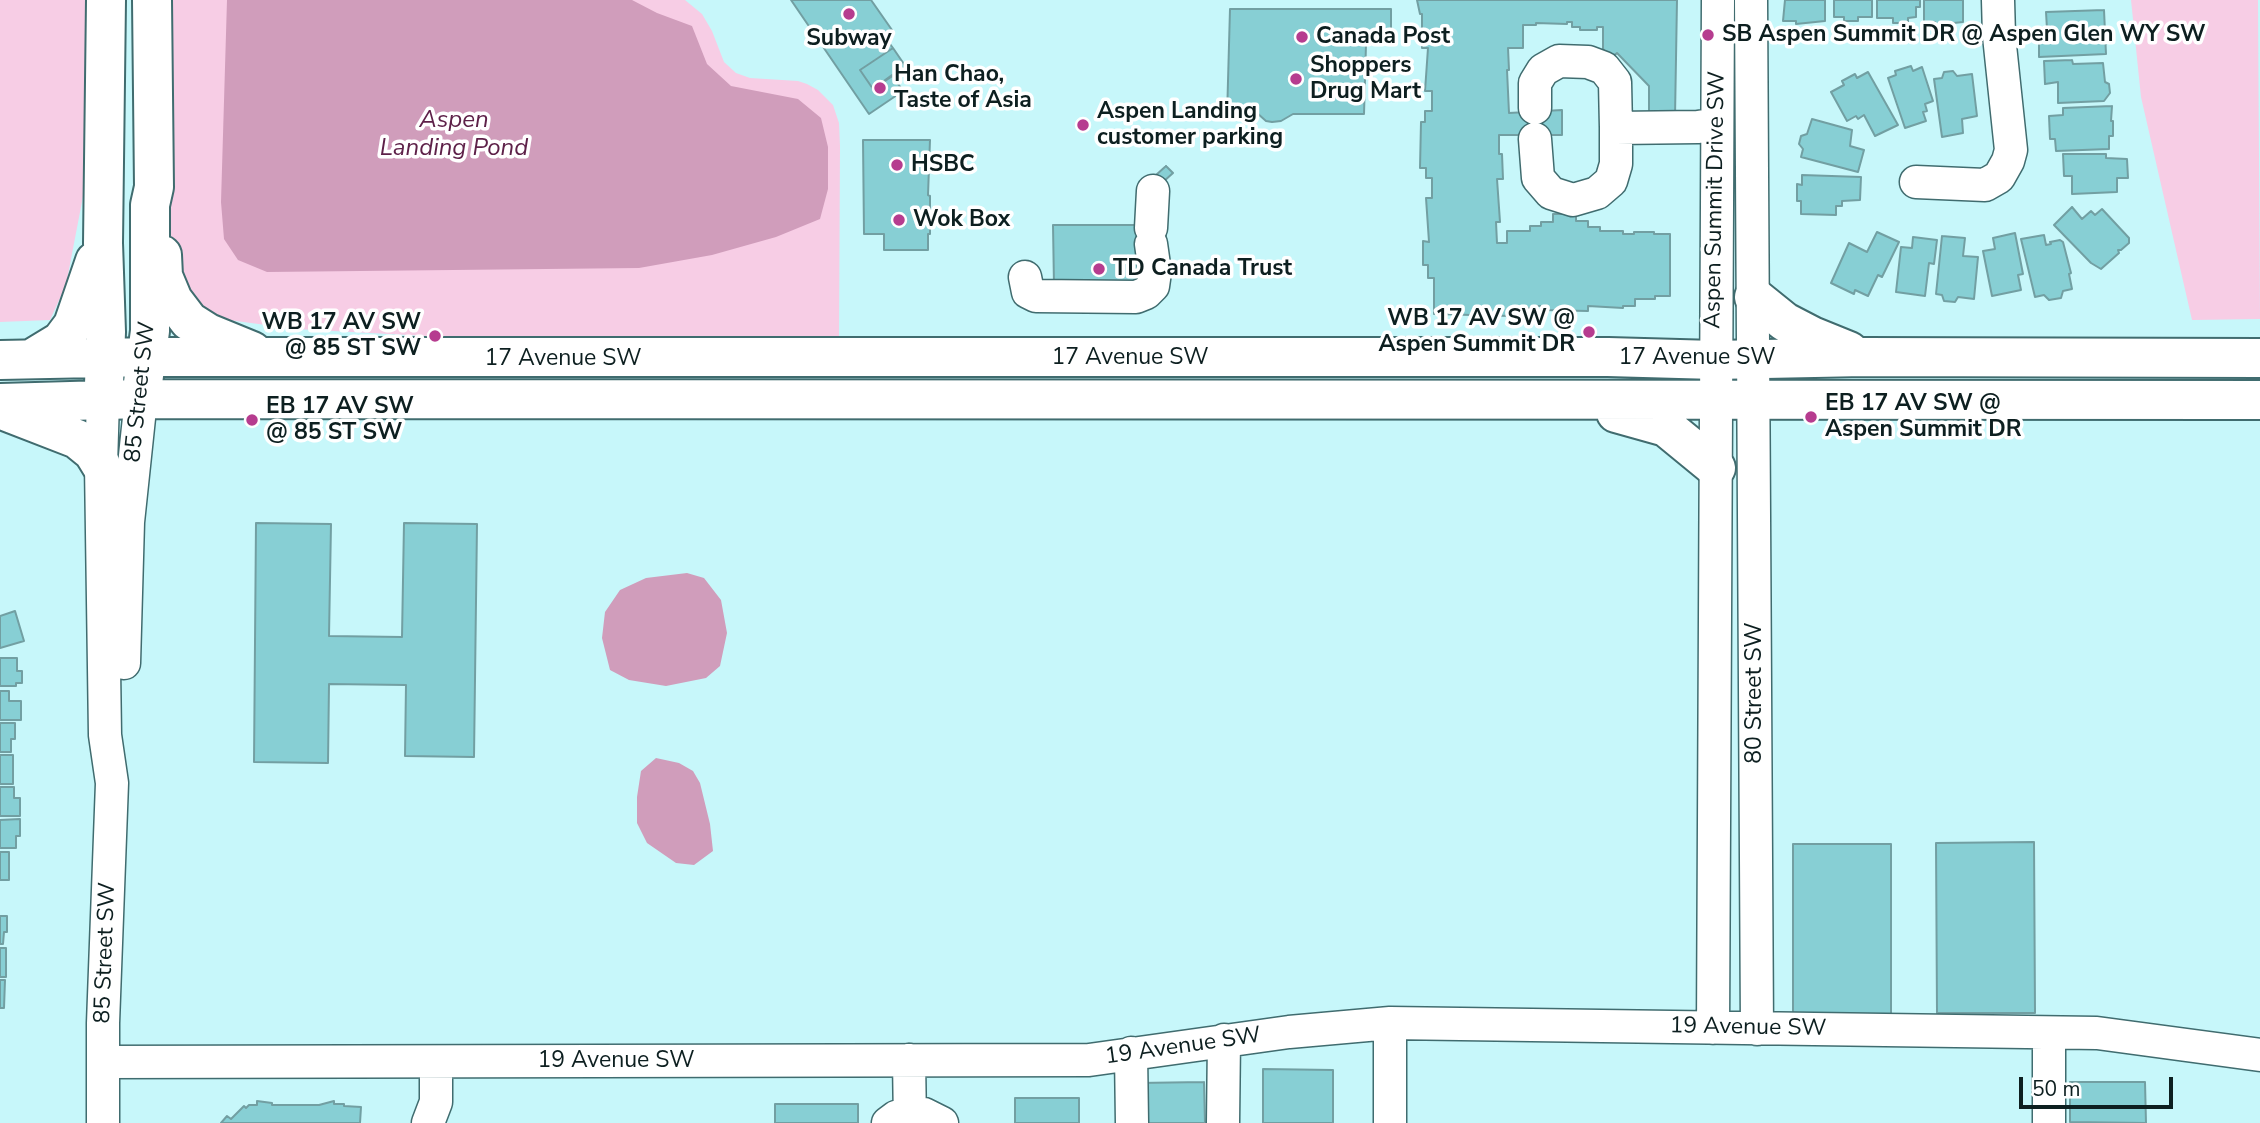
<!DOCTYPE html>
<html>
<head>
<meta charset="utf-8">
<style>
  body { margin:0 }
  #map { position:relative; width:2260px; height:1123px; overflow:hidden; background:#c7f7fa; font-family:"Nunito Sans",sans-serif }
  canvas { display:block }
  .scale { position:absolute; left:2019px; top:1077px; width:154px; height:32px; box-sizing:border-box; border:4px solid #0d1f20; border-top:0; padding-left:9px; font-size:21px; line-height:24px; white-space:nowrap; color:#0d1f20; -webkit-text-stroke:5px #fff; paint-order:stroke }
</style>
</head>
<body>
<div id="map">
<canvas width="2260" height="1123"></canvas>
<div class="scale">50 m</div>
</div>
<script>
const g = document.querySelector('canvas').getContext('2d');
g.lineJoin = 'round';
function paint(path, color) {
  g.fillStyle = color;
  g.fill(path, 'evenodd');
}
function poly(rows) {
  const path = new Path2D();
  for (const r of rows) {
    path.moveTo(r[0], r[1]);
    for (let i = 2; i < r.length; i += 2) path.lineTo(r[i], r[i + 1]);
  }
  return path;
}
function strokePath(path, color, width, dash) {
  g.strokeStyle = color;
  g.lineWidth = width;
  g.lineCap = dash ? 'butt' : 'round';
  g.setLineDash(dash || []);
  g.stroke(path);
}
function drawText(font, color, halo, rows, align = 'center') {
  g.font = font + ' "Nunito Sans",sans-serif';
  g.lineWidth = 7;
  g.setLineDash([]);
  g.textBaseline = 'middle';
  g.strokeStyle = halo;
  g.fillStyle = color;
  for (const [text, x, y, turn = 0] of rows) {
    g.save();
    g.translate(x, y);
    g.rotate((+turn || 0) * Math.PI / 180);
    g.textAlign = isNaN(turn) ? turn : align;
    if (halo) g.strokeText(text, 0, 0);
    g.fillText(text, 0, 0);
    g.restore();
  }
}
const green = poly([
  [0,0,92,0,85,186,66,285,50,320,0,322],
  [164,0,685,0,702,14,712,31,724,62,736,73,750,78,798,81,807,84,818,90,833,105,839,123,840,146,839,337,482,339,296,329,206,317,172,262,164,172],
  [2131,0,2258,0,2260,319,2192,320,2141,97]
]);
const water = poly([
  [227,0,632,0,657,13,692,26,707,64,731,86,798,99,821,118,828,147,828,189,820,219,776,237,712,255,639,268,267,272,238,260,224,239,221,202],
  [687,573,704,578,721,600,727,633,720,666,706,678,666,686,629,680,610,670,602,638,605,612,620,590,646,578],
  [656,758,679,763,693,771,700,783,710,824,713,851,694,865,676,863,647,843,637,823,637,797,641,771]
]);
const building = poly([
  [791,0,871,0,892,30,884,36,893,48,860,70,873,89,892,75,903,91,869,114,791,0],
  [1417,0,1677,0,1675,117,1649,117,1649,86,1617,53,1611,58,1603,49,1603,27,1597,27,1597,30,1580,30,1580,27,1572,27,1572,22,1567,22,1567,24,1536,23,1536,25,1523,25,1523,48,1508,48,1509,70,1507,70,1509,113,1562,110,1562,135,1499,135,1499,154,1502,154,1503,179,1497,179,1500,222,1496,222,1497,243,1507,243,1507,231,1530,231,1530,226,1541,226,1541,222,1553,222,1553,214,1576,214,1576,221,1588,221,1588,227,1600,227,1600,231,1623,231,1623,234,1634,234,1634,232,1654,232,1654,234,1670,234,1670,296,1655,296,1655,299,1635,299,1635,306,1623,306,1623,308,1588,306,1588,311,1542,310,1542,306,1533,306,1533,308,1510,308,1510,316,1434,314,1434,278,1428,278,1428,265,1423,265,1423,241,1429,242,1426,198,1432,198,1432,178,1426,178,1426,168,1420,168,1421,122,1425,122,1425,111,1432,111,1432,91,1425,91,1428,48,1422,48,1422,14,1420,14,1417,0],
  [1785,0,1825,0,1825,21,1796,24,1796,21,1783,21,1785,0],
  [1834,0,1872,0,1872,17,1858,17,1858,21,1844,21,1844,17,1834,17,1834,0],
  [1877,0,1920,0,1920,7,1916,7,1916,17,1908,18,1908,23,1893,23,1893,18,1877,18,1877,0],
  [1924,0,1963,0,1963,22,1935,25,1935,22,1924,22,1924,0],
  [1230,9,1391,9,1391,44,1366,44,1364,114,1293,114,1281,121,1272,122,1266,121,1257,113,1250,113,1250,117,1227,117,1230,9],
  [2104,10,2106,54,2039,57,2039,29,2047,29,2046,12,2104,10],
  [893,48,906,67,873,89,860,70,893,48],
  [2072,60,2073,64,2103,63,2105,82,2109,84,2110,93,2104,101,2058,103,2058,82,2045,84,2044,61,2072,60],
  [1911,66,1913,71,1922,67,1933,101,1925,104,1927,111,1923,112,1926,121,1905,128,1888,78,1896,75,1895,71,1911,66],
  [1953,71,1957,76,1972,74,1977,116,1962,119,1963,133,1942,137,1934,79,1942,78,1944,72,1953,71],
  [1868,72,1898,125,1875,136,1864,115,1858,119,1856,116,1847,121,1831,92,1844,85,1842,81,1855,74,1857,78,1868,72],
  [2112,106,2111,121,2113,121,2113,136,2109,136,2109,149,2056,151,2055,139,2050,139,2049,116,2063,115,2063,108,2112,106],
  [1812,119,1852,130,1850,146,1864,150,1858,172,1801,157,1803,149,1799,144,1801,136,1807,134,1812,119],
  [863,140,930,140,928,195,930,196,930,234,928,234,928,250,884,250,884,234,864,234,863,140],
  [2063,154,2106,154,2106,158,2127,159,2128,178,2117,178,2117,192,2072,194,2072,176,2064,176,2063,154],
  [1166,166,1173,173,1163,182,1156,175,1166,166],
  [1802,175,1861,177,1860,200,1842,201,1842,206,1836,206,1836,215,1801,214,1801,201,1797,201,1797,184,1802,185,1802,175],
  [2072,207,2082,219,2091,211,2095,215,2102,209,2129,238,2129,243,2121,250,2118,250,2119,253,2101,269,2091,263,2054,225,2072,207],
  [1053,225,1142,225,1166,228,1166,243,1143,287,1054,286,1053,225],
  [1877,232,1899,242,1882,277,1878,275,1868,296,1855,290,1854,294,1831,283,1849,243,1867,252,1877,232],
  [2015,233,2023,274,2018,275,2021,290,1992,296,1983,251,1995,249,1993,238,2015,233],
  [2044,235,2046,245,2051,244,2050,242,2060,240,2063,242,2071,273,2069,274,2072,289,2063,291,2061,298,2049,300,2044,295,2035,297,2021,239,2044,235],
  [1942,236,1965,238,1963,256,1978,257,1974,299,1958,297,1955,302,1944,301,1942,295,1936,294,1942,236],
  [1913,237,1937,240,1934,264,1929,263,1925,296,1896,292,1901,247,1912,248,1913,237],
  [256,523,331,524,329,636,402,637,404,523,477,524,474,757,405,756,406,685,329,684,328,763,254,762,256,523],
  [15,611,24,641,0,648,0,616,15,611],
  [0,658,17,658,17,671,22,671,22,683,16,683,16,686,0,686,0,658],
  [0,691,9,691,9,701,21,701,21,720,0,720,0,691],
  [0,723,15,723,15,739,11,739,11,752,0,752,0,723],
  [0,755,13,755,13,784,0,784,0,755],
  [0,787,14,787,14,798,20,798,20,816,0,816,0,787],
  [20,819,20,836,16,836,16,848,0,848,0,820,20,819],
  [2034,842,2035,1013,1937,1013,1936,843,2034,842],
  [1793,844,1891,844,1891,1014,1793,1015,1793,844],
  [0,852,9,852,9,880,0,880,0,852],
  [0,916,7,916,7,932,4,932,3,944,0,944,0,916],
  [0,948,6,948,6,977,0,977,0,948],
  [0,980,5,980,4,1008,0,1008,0,980],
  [1263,1069,1333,1070,1333,1123,1263,1123,1263,1069],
  [1204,1082,1205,1123,1139,1123,1138,1083,1204,1082],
  [2070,1082,2145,1082,2146,1123,2070,1122,2070,1082],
  [1015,1098,1079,1098,1079,1123,1015,1123,1015,1098],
  [257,1101,272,1103,272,1105,319,1105,334,1101,334,1104,344,1104,344,1106,361,1107,360,1123,221,1123,227,1116,231,1119,244,1106,246,1108,249,1105,257,1105,257,1101],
  [775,1104,858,1104,858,1123,775,1123,775,1104]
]);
const minor = poly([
  [1751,0,1757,1029],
  [1535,108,1535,83,1543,70,1559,61,1588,62,1604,68,1615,82,1616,128],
  [1535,139,1538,178,1551,193,1573,200,1597,193,1611,181,1616,164,1616,128,1698,127,1717,124],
  [1916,182,1985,185,1999,177,2008,161,2011,150,1999,36,1998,0],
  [1151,228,1153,191],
  [1025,277,1028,292,1036,296,1136,297,1146,293,1153,286,1155,272,1151,244],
  [124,663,128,522,141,399],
  [1390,1023,1390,1123],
  [1713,1028,1718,0],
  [2049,1033,2049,1123],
  [1131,1053,1132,1123],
  [909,1060,910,1123],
  [103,1062,1089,1060,1289,1032,1390,1023,2097,1033,2260,1055],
  [103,1123,103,1023,112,783,105,735,101,465,103,400],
  [428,1123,436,1102,436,1062],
  [888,1123,896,1117,910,1113,924,1114,942,1123],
  [1223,1123,1224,1040]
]);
const major = poly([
  [162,255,163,276,173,300,189,321,208,333,252,351],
  [1754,297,1785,322,1812,336,1849,351],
  [33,358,61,341,73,325,95,261],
  [0,360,147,357,1608,357,1715,360,1864,357,2260,358],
  [143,383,150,331,150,205,154,187,152,0],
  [104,384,106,332,103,243,106,0],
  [0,403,141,399,2260,400],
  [2,410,77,439,93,452,101,465],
  [1616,413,1666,427,1716,468]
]);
const markers = [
  [849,14,7,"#b63c8f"],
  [1708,35,7,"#b63c8f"],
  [1302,37,7,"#b63c8f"],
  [1296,79,7,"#b63c8f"],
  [880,88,7,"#b63c8f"],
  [1083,125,7,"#b63c8f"],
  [897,165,7,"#b63c8f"],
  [899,220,7,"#b63c8f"],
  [1099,269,7,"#b63c8f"],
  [1589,332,7,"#b63c8f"],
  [435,336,7,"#b63c8f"],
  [1811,417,7,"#b63c8f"],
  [252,420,7,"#b63c8f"]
];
const poiNames = [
  ["SB Aspen Summit DR @ Aspen Glen WY SW",1722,35],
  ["Canada Post",1316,37],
  ["Subway",849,39,"center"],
  ["Shoppers",1310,66],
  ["Drug Mart",1310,92],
  ["Han Chao,",894,75],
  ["Taste of Asia",894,101],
  ["Aspen Landing",1097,112],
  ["customer parking",1097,138],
  ["HSBC",911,165],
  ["Wok Box",913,220],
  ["TD Canada Trust",1113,269],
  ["WB 17 AV SW @",1575,319,"right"],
  ["Aspen Summit DR",1575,345,"right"],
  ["WB 17 AV SW",421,323,"right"],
  ["@ 85 ST SW",421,349,"right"],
  ["EB 17 AV SW @",1825,404],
  ["Aspen Summit DR",1825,430],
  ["EB 17 AV SW",266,407],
  ["@ 85 ST SW",266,433]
];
const streetNames = [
  ["Aspen Summit Drive SW",1716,200,-89],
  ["17 Avenue SW",1130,358],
  ["17 Avenue SW",1697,358],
  ["17 Avenue SW",563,359],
  ["85 Street SW",141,392,-84],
  ["80 Street SW",1755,693,-90],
  ["85 Street SW",106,953,-88],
  ["19 Avenue SW",1748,1028,1],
  ["19 Avenue SW",1183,1047,-8],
  ["19 Avenue SW",616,1061]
];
const waterNames = [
  ["Aspen",454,121],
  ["Landing Pond",454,149]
];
paint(green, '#f7cde5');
paint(water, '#d09dbb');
paint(building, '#87cfd4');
strokePath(building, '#729fa2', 2);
strokePath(minor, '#406c6f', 35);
strokePath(major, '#406c6f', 42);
strokePath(minor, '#fff', 32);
strokePath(major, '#fff', 38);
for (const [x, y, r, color] of markers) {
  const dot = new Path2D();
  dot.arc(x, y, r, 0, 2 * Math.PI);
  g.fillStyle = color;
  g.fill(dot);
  strokePath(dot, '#fff', 2.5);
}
drawText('bold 23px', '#0d1f20', '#fff', poiNames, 'left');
drawText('23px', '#0d1f20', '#fff', streetNames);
drawText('italic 24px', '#5e2149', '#fff', waterNames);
</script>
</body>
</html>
